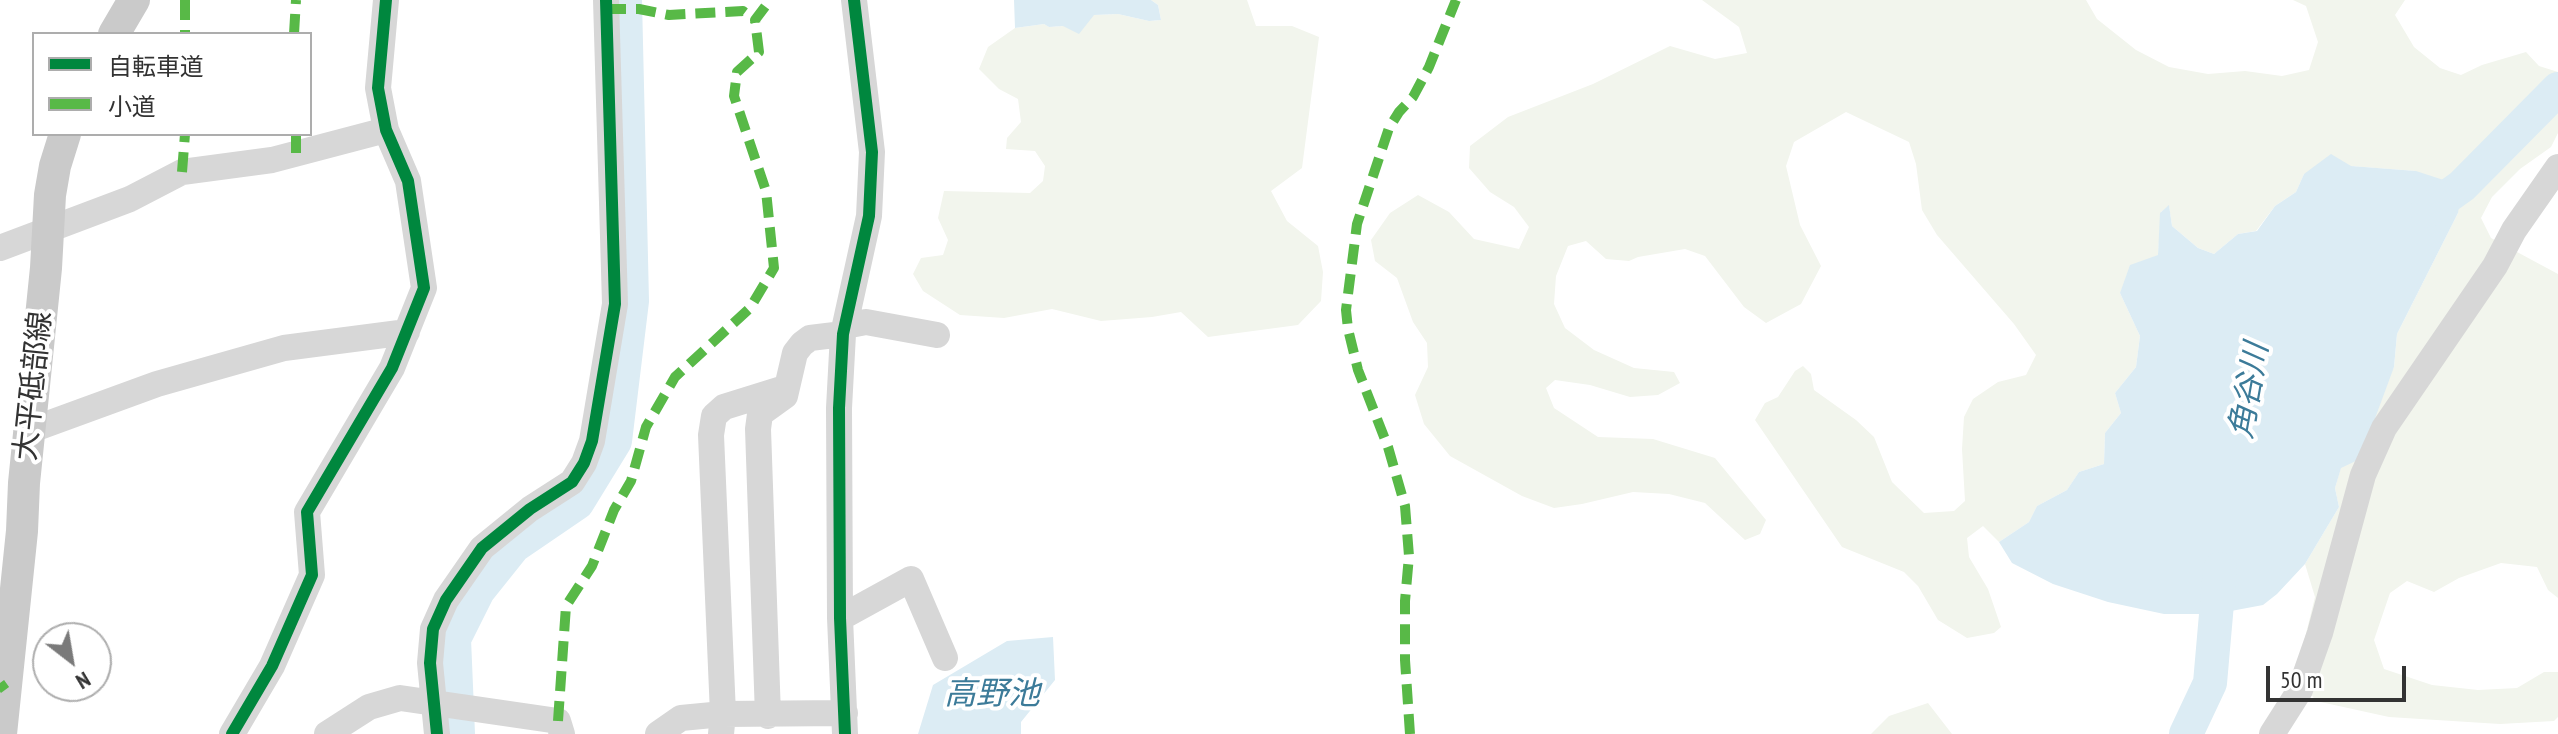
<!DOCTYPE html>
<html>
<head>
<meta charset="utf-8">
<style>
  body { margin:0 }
  #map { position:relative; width:2558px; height:734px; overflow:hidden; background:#fff; font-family:"PT Sans Narrow","Noto Sans JP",sans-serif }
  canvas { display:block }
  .legend { position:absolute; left:32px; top:32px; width:280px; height:104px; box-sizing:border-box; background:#fff; border:2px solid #adadad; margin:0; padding:10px 14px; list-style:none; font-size:24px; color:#333 }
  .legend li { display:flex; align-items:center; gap:16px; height:40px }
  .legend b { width:40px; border:2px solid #adadad }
  .north { position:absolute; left:32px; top:622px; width:80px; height:80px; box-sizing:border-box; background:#fff; border:2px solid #adadad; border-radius:50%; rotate:149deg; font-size:22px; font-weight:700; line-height:32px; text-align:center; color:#333 }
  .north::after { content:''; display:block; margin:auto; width:28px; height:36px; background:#7a7a7a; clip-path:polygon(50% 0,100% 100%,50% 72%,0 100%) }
  .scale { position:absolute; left:2266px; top:666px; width:140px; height:36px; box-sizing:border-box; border:4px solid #333; border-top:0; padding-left:10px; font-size:24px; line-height:28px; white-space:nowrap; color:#333; -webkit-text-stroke:6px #fff; paint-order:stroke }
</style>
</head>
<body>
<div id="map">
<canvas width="2558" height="734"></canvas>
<ul class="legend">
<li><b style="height:10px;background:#00873e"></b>自転車道</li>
<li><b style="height:10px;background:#58b947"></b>小道</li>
</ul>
<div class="north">N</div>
<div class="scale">50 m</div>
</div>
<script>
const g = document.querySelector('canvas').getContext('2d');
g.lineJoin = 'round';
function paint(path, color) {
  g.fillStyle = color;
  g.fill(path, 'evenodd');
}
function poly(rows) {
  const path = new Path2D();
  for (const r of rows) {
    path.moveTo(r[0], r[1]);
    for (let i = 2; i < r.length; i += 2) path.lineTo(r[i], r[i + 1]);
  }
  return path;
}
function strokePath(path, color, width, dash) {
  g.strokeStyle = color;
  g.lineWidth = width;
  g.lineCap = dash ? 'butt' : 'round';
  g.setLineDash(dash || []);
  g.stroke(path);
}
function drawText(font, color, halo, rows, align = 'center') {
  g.font = font + ' "PT Sans Narrow","Noto Sans JP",sans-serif';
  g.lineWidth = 8;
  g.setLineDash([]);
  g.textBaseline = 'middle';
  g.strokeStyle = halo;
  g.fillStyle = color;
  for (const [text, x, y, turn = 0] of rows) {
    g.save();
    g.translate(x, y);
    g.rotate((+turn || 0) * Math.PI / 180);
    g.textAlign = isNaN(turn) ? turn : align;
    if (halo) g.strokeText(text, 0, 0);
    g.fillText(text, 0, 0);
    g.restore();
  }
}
const green = poly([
  [1151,0,1247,0,1256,26,1292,26,1319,37,1302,168,1271,191,1287,221,1318,246,1323,272,1321,301,1298,325,1208,337,1181,312,1152,317,1101,321,1052,309,1004,318,960,315,923,291,913,274,921,258,943,255,948,240,938,218,944,191,1030,193,1043,181,1045,166,1035,151,1006,149,1007,138,1021,122,1018,99,999,89,979,69,988,47,1015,28,1044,24,1049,27,1063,26,1093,15,1118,14,1149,21,1161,20,1158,5],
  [1702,0,2086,0,2097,19,2136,50,2169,67,2208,74,2245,71,2282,76,2309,70,2318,42,2306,6,2293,0,2405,0,2395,15,2414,47,2440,68,2461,75,2482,65,2526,52,2539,66,2558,72,2558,133,2551,147,2520,169,2492,197,2481,218,2491,238,2558,274,2558,598,2548,590,2537,567,2501,563,2459,578,2434,592,2407,581,2390,593,2374,640,2384,669,2432,685,2478,690,2517,688,2544,672,2558,672,2558,717,2554,721,2500,724,2389,717,2316,701,2296,674,2315,597,2305,564,2339,507,2335,488,2341,467,2394,367,2397,334,2458,213,2416,171,2350,166,2304,174,2296,192,2275,206,2256,231,2238,234,2214,254,2198,248,2172,226,2169,206,2161,212,2158,255,2120,293,2140,336,2136,367,2115,393,2121,413,2105,433,2104,464,2079,472,2067,490,2037,506,2029,522,1999,542,1983,526,1967,538,1969,557,1988,589,2001,627,1994,633,1967,638,1938,620,1918,586,1904,572,1842,547,1755,420,1765,403,1778,397,1795,371,1803,366,1811,374,1814,390,1856,420,1874,437,1892,482,1924,513,1954,511,1965,501,1962,449,1964,417,1973,399,1998,382,2026,375,2036,355,2014,324,1937,235,1922,210,1916,164,1909,142,1846,112,1794,142,1786,166,1800,225,1821,266,1801,304,1766,323,1744,307,1705,256,1685,249,1638,257,1629,261,1606,259,1586,241,1568,246,1556,276,1554,304,1565,328,1594,350,1634,368,1674,372,1680,383,1658,395,1630,397,1590,385,1555,380,1546,388,1554,408,1598,437,1653,439,1715,458,1766,520,1760,534,1745,540,1705,503,1669,494,1633,492,1582,504,1554,508,1522,496,1450,456,1424,424,1415,395,1428,367,1427,343,1413,322,1397,278,1375,261,1371,240,1390,213,1418,195,1449,212,1474,239,1519,249,1529,227,1514,207,1490,192,1469,168,1470,146,1508,117,1593,84,1670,46,1715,59,1747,53,1739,27],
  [1928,703,1952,734,1871,734,1889,716]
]);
const water = poly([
  [1014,0,1151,0,1158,5,1161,20,1149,21,1118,14,1094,15,1079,34,1063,26,1049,27,1044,24,1015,28],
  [2331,154,2351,166,2416,171,2462,186,2458,213,2397,334,2394,367,2360,459,2341,468,2335,488,2339,507,2305,564,2277,594,2263,605,2215,614,2164,614,2108,602,2053,584,2012,563,1999,542,2029,522,2037,506,2067,490,2079,472,2104,464,2105,433,2121,413,2115,393,2136,367,2140,336,2120,293,2130,265,2158,255,2160,213,2169,205,2172,226,2198,248,2214,254,2238,234,2257,231,2275,206,2296,192,2304,174],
  [1053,637,1055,680,1021,722,1021,734,918,734,933,685,1007,641]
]);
const river = poly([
  [2427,211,2462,186,2558,89],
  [458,734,454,639,478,591,514,546,577,503,615,441,632,301,625,0],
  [2186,734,2210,683,2220,569]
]);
const minor = poly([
  [0,248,130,199,182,172,272,160,386,130],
  [845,326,866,322,937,335],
  [31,430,157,384,284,348,407,332],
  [840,618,911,579,945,658],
  [768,716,758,429,760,414,785,396,795,353,802,344,810,338,843,334],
  [232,734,272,666,312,575,307,512,392,368,424,288,408,181,386,130,378,88,386,0],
  [327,734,369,707,400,698,558,721,562,734],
  [437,734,430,663,433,629,446,600,482,548,530,509,572,482,584,463,592,441,615,304,606,0],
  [658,734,681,718,723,714,845,713],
  [721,734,723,714,711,435,714,416,724,407,785,388],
  [845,734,840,618,839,408,843,334,869,216,872,152,854,0],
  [2272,734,2300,690,2320,633,2363,475,2384,428,2495,266,2514,230,2558,167]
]);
const major = poly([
  [114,34,134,0],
  [1,734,22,531,24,483,46,268,50,195,55,166,65,134]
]);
const quiet = poly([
  [185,0,185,34],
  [606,9,639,9,669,15,743,11,755,20],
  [294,34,296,0],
  [296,134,296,153],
  [182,172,185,134],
  [0,683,5,690],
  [558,721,566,606,592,566,614,510,631,481,646,427,675,377,750,308,774,268,766,191,734,96,737,72,759,52,755,20,770,0],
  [1410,734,1405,660,1405,601,1409,556,1405,506,1388,447,1358,370,1348,329,1346,310,1357,224,1389,128,1399,112,1413,97,1429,67,1456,0]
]);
const cycleway = poly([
  [232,734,272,666,312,575,307,512,392,368,424,288,408,181,386,130,378,88,386,0],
  [437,734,430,663,433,629,446,600,482,548,530,509,572,482,584,463,592,441,615,304,606,0],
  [845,734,840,618,839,408,843,334,869,216,872,152,854,0]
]);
const streetNames = [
  ["大平砥部線",34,386,-84]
];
const waterNames = [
  ["角谷川",2250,391,-80],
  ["高野池",992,695]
];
paint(green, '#f2f5ed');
paint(water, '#dcecf4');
strokePath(river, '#dcecf4', 34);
strokePath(minor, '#d7d7d7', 26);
strokePath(major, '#cacaca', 32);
strokePath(quiet, '#58b947', 10, [20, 10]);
strokePath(cycleway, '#00873e', 12);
drawText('30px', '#333', '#fff', streetNames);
drawText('italic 32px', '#3c7b99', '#fff', waterNames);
</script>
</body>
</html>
